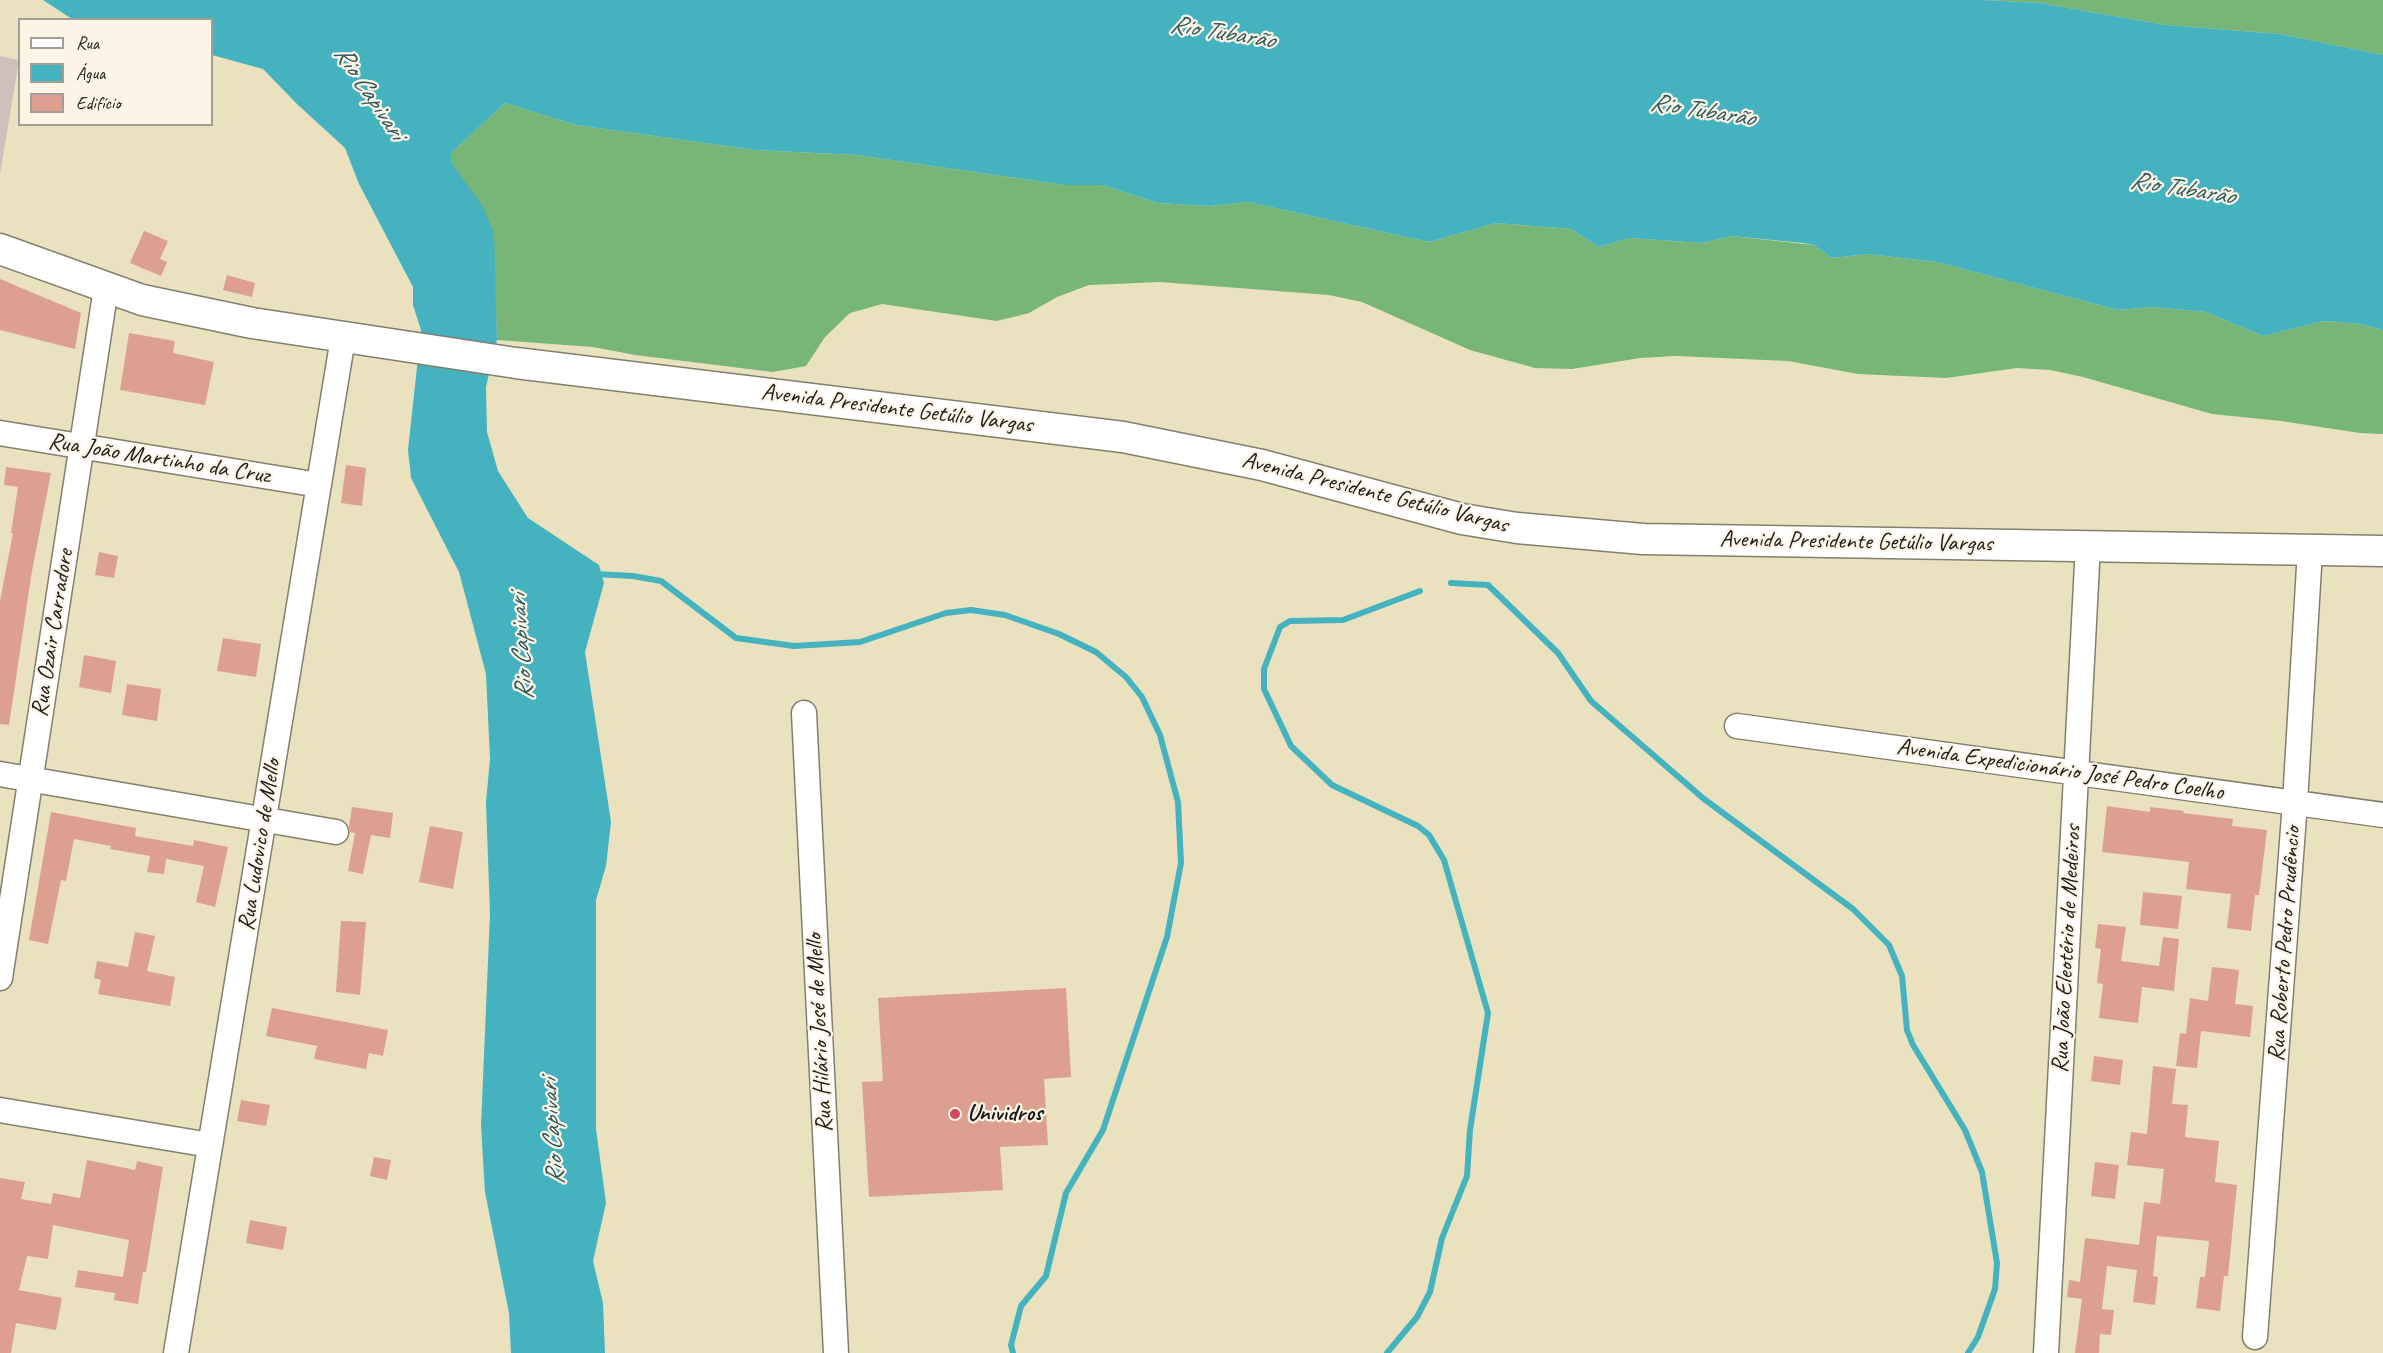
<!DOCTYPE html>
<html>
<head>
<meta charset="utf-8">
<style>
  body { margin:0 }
  #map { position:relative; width:2383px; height:1353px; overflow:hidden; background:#eae2bf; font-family:Caveat,sans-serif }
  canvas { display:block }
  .legend { position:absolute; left:18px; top:18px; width:195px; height:108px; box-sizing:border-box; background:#fcf5e5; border:2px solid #a29e95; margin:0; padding:8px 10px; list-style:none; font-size:18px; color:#1c1c1c }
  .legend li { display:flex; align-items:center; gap:12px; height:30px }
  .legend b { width:30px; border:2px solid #a29e95 }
</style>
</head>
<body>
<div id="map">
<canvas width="2383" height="1353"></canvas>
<ul class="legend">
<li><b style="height:8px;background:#fff"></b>Rua</li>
<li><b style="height:16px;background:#44b2bf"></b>Água</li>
<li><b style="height:16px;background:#dd9f8f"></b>Edifício</li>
</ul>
</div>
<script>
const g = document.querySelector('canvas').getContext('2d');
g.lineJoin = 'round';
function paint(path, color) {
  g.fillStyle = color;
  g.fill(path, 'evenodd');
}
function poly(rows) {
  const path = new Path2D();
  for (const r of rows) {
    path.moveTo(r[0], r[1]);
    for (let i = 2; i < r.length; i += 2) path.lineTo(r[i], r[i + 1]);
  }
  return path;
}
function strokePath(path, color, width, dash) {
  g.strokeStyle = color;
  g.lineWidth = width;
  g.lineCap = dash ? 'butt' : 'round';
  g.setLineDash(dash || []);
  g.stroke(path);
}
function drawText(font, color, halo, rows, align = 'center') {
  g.font = font + ' Caveat,sans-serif';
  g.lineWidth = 4.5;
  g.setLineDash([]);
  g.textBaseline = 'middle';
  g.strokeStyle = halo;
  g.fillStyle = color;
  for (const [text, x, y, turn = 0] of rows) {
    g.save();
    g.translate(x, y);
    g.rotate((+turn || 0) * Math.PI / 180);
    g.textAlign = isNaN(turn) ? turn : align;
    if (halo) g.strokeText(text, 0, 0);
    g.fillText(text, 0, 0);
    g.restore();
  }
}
const industrial = poly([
  [0,56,19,60,0,174]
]);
const forest = poly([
  [1983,0,2383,0,2383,55,2280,34,2166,25,2040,3],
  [505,103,576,125,755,150,857,155,1065,185,1102,185,1158,203,1210,206,1248,202,1429,242,1496,223,1571,229,1599,247,1630,238,1702,243,1731,236,1814,245,1832,258,1867,254,1937,262,2118,310,2152,307,2206,312,2263,336,2324,321,2360,324,2383,330,2383,434,2360,433,2281,421,2212,414,2083,377,2050,370,2017,368,1946,378,1858,374,1788,361,1676,356,1640,358,1572,369,1535,368,1470,350,1362,302,1329,295,1160,282,1089,285,1057,297,1029,313,997,321,882,304,850,313,825,337,806,366,773,372,635,355,593,347,497,340,493,234,451,162,451,153]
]);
const water = poly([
  [43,0,1983,0,2040,3,2166,25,2280,34,2383,55,2383,330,2360,324,2324,321,2263,336,2206,312,2152,307,2118,310,1937,262,1867,254,1832,258,1814,245,1803,243,1731,236,1702,243,1630,238,1599,247,1571,229,1496,223,1429,242,1248,202,1210,206,1158,203,1102,185,1065,185,857,155,755,150,576,125,505,103,451,153,451,162,483,207,494,234,497,340,486,387,487,432,498,471,528,518,599,565,604,583,585,652,611,822,606,866,596,900,596,1129,606,1203,593,1261,603,1303,605,1353,511,1353,509,1313,485,1192,481,1126,490,914,486,802,490,759,486,674,459,572,411,478,408,450,421,330,413,305,413,287,359,184,345,148,297,104,263,69,212,55,212,20,72,19]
]);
const stream = poly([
  [595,574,633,576,661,581,736,638,794,646,860,642,946,613,971,610,1005,615,1059,634,1096,652,1126,677,1142,697,1160,735,1178,802,1181,863,1167,937,1103,1130,1066,1193,1046,1276,1021,1306,1011,1345,1013,1353],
  [1451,583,1488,585,1558,653,1591,701,1704,799,1853,909,1889,945,1902,976,1907,1030,1913,1045,1965,1130,1982,1172,1997,1263,1995,1289,1978,1337,1968,1353],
  [1387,1353,1417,1317,1430,1292,1442,1238,1467,1176,1470,1130,1488,1013,1444,860,1429,835,1418,826,1332,785,1291,746,1264,689,1264,669,1280,627,1290,621,1343,620,1420,591]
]);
const building = poly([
  [144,231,168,241,160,259,167,262,161,276,130,263],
  [227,275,255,283,252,297,223,290],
  [0,279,81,313,75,349,0,330],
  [129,333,175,341,173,353,214,362,205,405,120,390],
  [346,465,366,468,362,506,341,503],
  [6,467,51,473,32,571,9,725,0,724,0,601,13,533,11,533,18,487,4,485],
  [99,552,118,556,114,578,95,575],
  [223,638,261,644,256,677,217,671],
  [84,655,116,661,111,693,79,687],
  [127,684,161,689,157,721,122,715],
  [2107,806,2150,812,2150,807,2184,811,2183,813,2233,819,2232,826,2267,830,2259,895,2255,895,2251,931,2227,928,2231,894,2186,889,2189,862,2102,852],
  [352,807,393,813,390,838,371,835,363,874,348,871,355,833,350,832,349,827],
  [51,812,136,828,135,836,193,846,194,840,228,847,215,907,196,902,204,866,166,859,164,874,147,872,150,856,110,849,111,846,74,839,66,881,61,880,48,944,29,940],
  [430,826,463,832,453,889,419,882],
  [2143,892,2182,896,2178,929,2140,925],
  [341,921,366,922,360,995,336,992],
  [2098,924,2126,927,2121,961,2159,966,2163,937,2179,939,2174,991,2142,987,2138,1023,2099,1018,2103,984,2097,983,2101,949,2095,948],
  [135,932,155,936,147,971,175,977,170,1006,98,994,101,980,94,978,97,961,128,967],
  [2212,967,2239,970,2235,1004,2253,1006,2250,1037,2201,1031,2197,1068,2176,1066,2180,1033,2186,1034,2190,998,2208,1001],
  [1066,988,1071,1077,1044,1079,1048,1145,1000,1147,1003,1190,869,1197,862,1082,883,1081,878,998],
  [272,1008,388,1030,383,1056,369,1053,366,1069,314,1059,317,1046,266,1036],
  [2094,1056,2123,1060,2120,1085,2091,1081],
  [2153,1066,2176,1069,2172,1104,2188,1105,2185,1137,2219,1141,2215,1182,2237,1185,2228,1276,2224,1276,2220,1311,2196,1308,2200,1277,2205,1277,2209,1241,2157,1236,2153,1276,2158,1277,2155,1305,2133,1302,2137,1270,2107,1266,2102,1309,2114,1310,2111,1335,2100,1334,2099,1353,2075,1353,2082,1299,2067,1297,2069,1280,2080,1282,2085,1238,2139,1245,2144,1202,2160,1204,2164,1169,2127,1165,2131,1132,2147,1134],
  [241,1100,270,1105,266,1126,237,1121],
  [374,1157,391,1160,387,1180,370,1176],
  [87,1160,135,1170,137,1161,163,1167,146,1272,143,1272,138,1304,114,1300,115,1293,75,1287,78,1270,123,1277,129,1240,53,1225,48,1259,27,1256,19,1290,62,1298,56,1330,16,1323,11,1353,0,1353,0,1178,25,1182,21,1199,51,1204,53,1193,80,1198],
  [2095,1162,2119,1165,2115,1199,2091,1196],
  [250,1220,287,1227,283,1250,246,1243]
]);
const minor = poly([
  [0,433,319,485],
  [804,713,836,1353],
  [1737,726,2383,815],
  [0,774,336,832],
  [0,978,106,288],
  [0,1110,210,1145],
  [2255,1337,2295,802,2310,550],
  [176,1353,343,338],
  [2046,1353,2088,545]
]);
const major = poly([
  [0,249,142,300,252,323,516,363,1123,437,1262,465,1462,519,1517,528,1643,539,2383,551]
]);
const markers = [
  [955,1114,6,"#d1495b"]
];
const streetNames = [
  ["Avenida Presidente Getúlio Vargas",897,409,7],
  ["Rua João Martinho da Cruz",159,459,9],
  ["Avenida Presidente Getúlio Vargas",1375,493,14],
  ["Avenida Presidente Getúlio Vargas",1856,542,1],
  ["Rua Ozair Carradore",53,633,-81],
  ["Avenida Expedicionário José Pedro Coelho",2060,770,8],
  ["Rua Ludovico de Mello",260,845,-81],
  ["Rua Roberto Pedro Prudêncio",2285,944,-86],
  ["Rua João Eleotério de Medeiros",2067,949,-87],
  ["Rua Hilário José de Mello",820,1033,-93]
];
const poiNames = [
  ["Unividros",967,1114]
];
const waterNames = [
  ["Rio Tubarão",1222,33,9],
  ["Rio Capivari",369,93,56],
  ["Rio Tubarão",1702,111,9],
  ["Rio Tubarão",2182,189,9],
  ["Rio Capivari",522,647,-94],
  ["Rio Capivari",553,1132,-94]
];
paint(industrial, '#d1bfbe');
paint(forest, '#77b677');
paint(water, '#44b2bf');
strokePath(stream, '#44b2bf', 6);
paint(building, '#dd9f8f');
strokePath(minor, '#837f6e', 27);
strokePath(major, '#837f6e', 33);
strokePath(minor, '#fff', 24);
strokePath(major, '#fff', 30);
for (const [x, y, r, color] of markers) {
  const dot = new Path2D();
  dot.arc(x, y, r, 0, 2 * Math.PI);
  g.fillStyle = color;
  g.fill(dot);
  strokePath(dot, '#fcf5e5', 2);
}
drawText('24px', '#1c1c1c', '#fcf5e5', streetNames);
drawText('bold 24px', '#1c1c1c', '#fcf5e5', poiNames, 'left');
drawText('italic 26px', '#2c585d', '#fcf5e5', waterNames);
</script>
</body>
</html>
